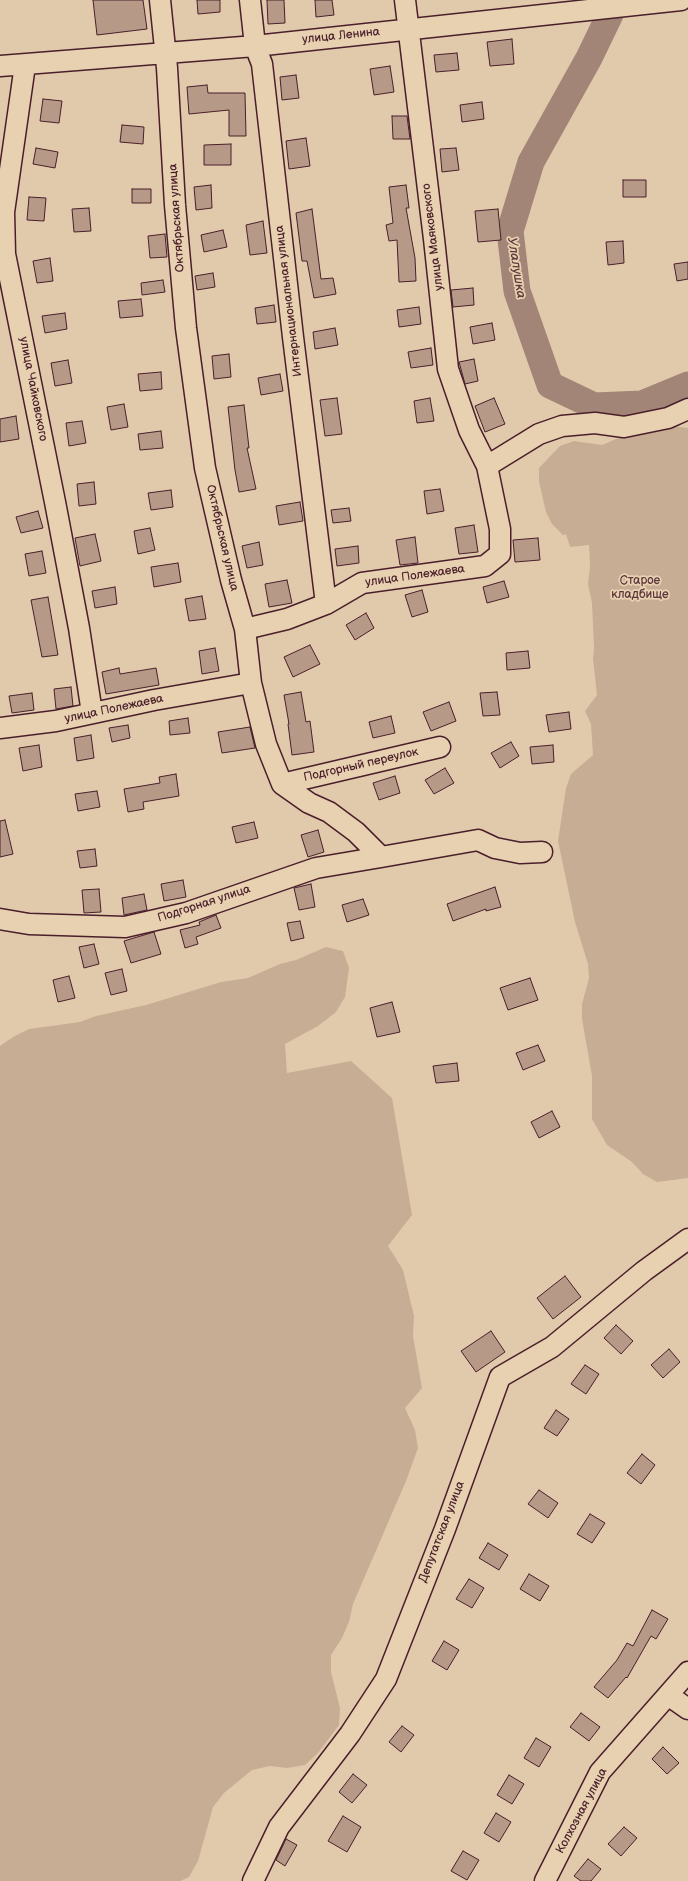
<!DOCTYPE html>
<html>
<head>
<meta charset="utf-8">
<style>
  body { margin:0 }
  canvas { display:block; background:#e1caab }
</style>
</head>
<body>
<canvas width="688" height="1881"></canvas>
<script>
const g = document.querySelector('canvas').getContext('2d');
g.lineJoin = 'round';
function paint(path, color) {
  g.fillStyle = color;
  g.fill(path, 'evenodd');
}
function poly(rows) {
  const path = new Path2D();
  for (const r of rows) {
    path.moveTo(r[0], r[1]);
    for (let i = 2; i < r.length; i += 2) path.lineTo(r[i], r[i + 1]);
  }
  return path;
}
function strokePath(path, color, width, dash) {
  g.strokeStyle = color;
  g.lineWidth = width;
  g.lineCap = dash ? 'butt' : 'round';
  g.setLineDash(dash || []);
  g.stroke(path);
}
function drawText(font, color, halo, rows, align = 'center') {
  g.font = font + ' "Balsamiq Sans",sans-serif';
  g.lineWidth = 3.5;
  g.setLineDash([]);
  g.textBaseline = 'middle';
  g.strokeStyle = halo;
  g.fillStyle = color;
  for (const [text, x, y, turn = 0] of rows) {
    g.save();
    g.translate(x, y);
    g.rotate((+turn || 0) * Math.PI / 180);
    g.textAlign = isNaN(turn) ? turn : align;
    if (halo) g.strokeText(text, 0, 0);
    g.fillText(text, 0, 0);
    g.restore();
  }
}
const green = poly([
  [658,424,688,428,688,1178,657,1182,643,1174,632,1162,607,1145,592,1119,592,1076,582,1019,582,1004,589,978,588,964,575,922,558,841,566,788,571,774,593,755,591,724,585,711,597,695,593,659,594,648,592,603,588,584,590,567,589,545,570,547,566,534,563,535,552,524,546,512,539,482,539,468,560,446,574,441,602,445,642,428],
  [326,947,343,951,349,968,345,997,336,1012,318,1026,285,1044,287,1073,351,1061,392,1098,412,1215,388,1246,403,1270,414,1316,413,1336,422,1388,405,1408,415,1430,418,1448,406,1481,353,1604,349,1622,342,1638,331,1655,331,1672,340,1708,339,1725,318,1753,305,1765,287,1768,270,1766,252,1770,224,1793,213,1807,198,1861,189,1877,180,1881,0,1881,0,1046,13,1037,29,1029,80,1022,96,1016,146,1005,221,982,248,978,280,964,296,960]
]);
const river = poly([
  [617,0,589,58,531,162,510,231,517,291,550,385,594,406,642,404,688,385]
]);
const building = poly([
  [93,0,143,0,147,29,97,35,93,0],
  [197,0,220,0,220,12,198,14,197,0],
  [267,0,284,0,285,23,268,24,267,0],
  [315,0,332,0,334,15,316,17,315,0],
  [512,39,514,64,490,66,487,42,512,39],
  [457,53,459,70,436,72,434,55,457,53],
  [390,66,394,92,374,95,370,69,390,66],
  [296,75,299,98,282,100,280,77,296,75],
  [207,85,208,93,245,93,246,136,229,136,229,110,189,114,187,87,207,85],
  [43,99,62,101,59,123,40,121,43,99],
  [482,102,484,119,462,122,460,105,482,102],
  [392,116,407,116,410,139,393,139,392,116],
  [122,125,144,127,143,144,120,142,122,125],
  [306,138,310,166,289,169,286,141,306,138],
  [231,144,231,165,204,165,204,145,231,144],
  [36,148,58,152,55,168,33,164,36,148],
  [456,148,459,170,442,172,440,149,456,148],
  [623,180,646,180,646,197,623,197,623,180],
  [211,185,212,208,196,210,194,187,211,185],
  [406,185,409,208,406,208,415,258,416,281,399,282,397,240,389,241,386,225,393,223,389,187,406,185],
  [132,189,151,189,151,203,132,203,132,189],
  [29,197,46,198,44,221,27,220,29,197],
  [89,208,91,231,74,232,72,209,89,208],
  [312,209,321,279,333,278,336,294,314,298,307,261,302,261,296,213,312,209],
  [498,209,501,240,478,242,475,211,498,209],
  [263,221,267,253,250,255,246,225,263,221],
  [223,230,227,247,204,252,201,235,223,230],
  [165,234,167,257,150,258,148,236,165,234],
  [623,241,624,263,608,265,606,242,623,241],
  [50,258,53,281,37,283,33,261,50,258],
  [688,262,688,279,677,281,674,264,688,262],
  [213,273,215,287,197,290,195,276,213,273],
  [163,280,165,292,142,295,141,283,163,280],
  [473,288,474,305,453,307,451,290,473,288],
  [141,299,143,316,120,318,118,301,141,299],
  [274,305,276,322,257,324,255,308,274,305],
  [419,307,421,324,399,327,397,310,419,307],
  [65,313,67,329,45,333,42,316,65,313],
  [492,323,495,340,473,344,470,327,492,323],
  [335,328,338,345,315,349,313,332,335,328],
  [431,348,433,365,411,368,408,352,431,348],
  [229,354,231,377,214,379,212,356,229,354],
  [474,359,478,381,465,384,459,362,474,359],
  [68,360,72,383,55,386,51,363,68,360],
  [161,372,162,389,140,391,138,374,161,372],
  [280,374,283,391,261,395,258,378,280,374],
  [337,398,342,434,325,436,320,400,337,398],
  [430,398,434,421,417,423,414,401,430,398],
  [494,398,505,424,485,432,475,406,494,398],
  [124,404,128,427,111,430,107,407,124,404],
  [244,405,249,448,247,448,256,489,239,492,235,470,228,407,244,405],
  [16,416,19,439,0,442,0,419,16,416],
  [82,421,86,443,69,446,66,423,82,421],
  [161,431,163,448,140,450,138,434,161,431],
  [94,482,96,504,79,506,77,484,94,482],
  [440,489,444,511,427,514,424,491,440,489],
  [171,490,173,507,151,510,148,493,171,490],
  [300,502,303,521,279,525,276,506,300,502],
  [349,508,351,521,333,523,331,510,349,508],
  [38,511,43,528,21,533,16,517,38,511],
  [474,525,478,552,459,554,455,528,474,525],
  [150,528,155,550,138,554,134,531,150,528],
  [95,534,101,561,80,566,75,538,95,534],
  [415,537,418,563,400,565,396,540,415,537],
  [538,538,540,560,515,562,513,540,538,538],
  [259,542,263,565,247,568,242,546,259,542],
  [358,546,359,563,337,566,335,549,358,546],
  [42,551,46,573,29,576,25,554,42,551],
  [178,563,181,582,154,587,151,567,178,563],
  [287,580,292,603,269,607,265,584,287,580],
  [504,581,509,597,487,603,483,587,504,581],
  [115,587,117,604,95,608,92,591,115,587],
  [422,590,428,612,412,617,405,595,422,590],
  [202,596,206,619,189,621,185,599,202,596],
  [48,597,58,655,42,657,31,600,48,597],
  [366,613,374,628,355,640,346,625,366,613],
  [310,645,320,664,293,677,284,657,310,645],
  [215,648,219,671,202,674,199,651,215,648],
  [528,651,530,668,507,670,506,653,528,651],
  [119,668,120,674,156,668,159,685,106,694,102,672,119,668],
  [71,687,73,706,56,709,54,689,71,687],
  [301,692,306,722,310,721,314,752,292,755,288,724,289,724,284,695,301,692],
  [497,692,500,715,483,716,480,693,497,692],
  [32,693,34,710,12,713,9,696,32,693],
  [449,702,456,721,431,731,423,712,449,702],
  [569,712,571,729,549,732,546,715,569,712],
  [391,716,395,733,373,738,369,722,391,716],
  [188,718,190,733,170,735,169,721,188,718],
  [128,725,130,738,112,742,109,728,128,725],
  [250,727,255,748,222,753,218,732,250,727],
  [91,735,94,758,77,761,74,738,91,735],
  [511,742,519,756,500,768,491,753,511,742],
  [39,745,42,767,23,771,19,748,39,745],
  [553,745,554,762,532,764,530,747,553,745],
  [445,768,454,783,434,794,425,780,445,768],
  [176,774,179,796,143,802,144,809,128,812,124,789,160,783,159,777,176,774],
  [395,776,400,793,379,800,373,783,395,776],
  [97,791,100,807,78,811,75,794,97,791],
  [5,820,13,854,0,857,0,821,5,820],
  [254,822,258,838,236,843,232,827,254,822],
  [318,830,324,852,308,857,301,835,318,830],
  [95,849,97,866,80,868,77,851,95,849],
  [183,880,186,897,164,901,161,884,183,880],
  [311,884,315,907,299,910,294,888,311,884],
  [495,887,501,907,486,911,486,909,453,921,447,904,495,887],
  [99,889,101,912,84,913,82,890,99,889],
  [144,894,147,910,124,915,122,898,144,894],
  [363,899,369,915,347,922,342,905,363,899],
  [216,915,221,928,196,937,198,944,185,948,180,930,200,925,199,922,216,915],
  [300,921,304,938,291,941,287,923,300,921],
  [154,932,161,954,131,963,124,941,154,932],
  [94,944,99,964,84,968,79,947,94,944],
  [122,969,127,991,111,995,105,973,122,969],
  [69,976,75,998,58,1002,53,980,69,976],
  [530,978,538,1000,508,1010,500,988,530,978],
  [392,1002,400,1032,377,1037,370,1008,392,1002],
  [538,1045,545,1061,523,1070,516,1053,538,1045],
  [457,1063,459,1081,436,1083,433,1066,457,1063],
  [552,1111,560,1127,539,1138,531,1122,552,1111],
  [565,1276,581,1297,553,1319,537,1298,565,1276],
  [616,1325,633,1341,621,1354,604,1338,616,1325],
  [491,1331,505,1352,476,1372,461,1351,491,1331],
  [669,1349,680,1362,663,1378,651,1365,669,1349],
  [585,1365,599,1374,586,1394,571,1384,585,1365],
  [556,1410,569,1419,557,1436,544,1428,556,1410],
  [642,1454,655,1465,641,1484,627,1473,642,1454],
  [539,1490,558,1503,548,1518,528,1504,539,1490],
  [590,1514,605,1523,592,1543,577,1534,590,1514],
  [488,1543,508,1555,499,1570,479,1558,488,1543],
  [529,1574,549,1586,540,1601,520,1589,529,1574],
  [469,1579,484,1588,472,1608,456,1599,469,1579],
  [652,1610,668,1619,656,1639,651,1636,627,1678,626,1677,608,1698,594,1687,617,1660,627,1643,633,1646,652,1610],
  [444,1641,459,1650,447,1670,432,1661,444,1641],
  [581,1713,600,1727,589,1741,570,1727,581,1713],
  [402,1726,414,1735,401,1752,389,1742,402,1726],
  [536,1738,551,1747,539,1767,524,1758,536,1738],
  [663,1747,679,1763,667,1774,652,1759,663,1747],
  [353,1774,367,1785,352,1803,339,1792,353,1774],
  [509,1775,524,1784,512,1804,497,1795,509,1775],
  [496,1813,511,1822,499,1842,484,1833,496,1813],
  [343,1816,361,1827,347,1852,328,1841,343,1816],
  [624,1827,637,1838,621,1856,608,1844,624,1827],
  [286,1839,297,1845,285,1866,276,1860,286,1839],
  [463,1851,479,1860,467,1880,451,1871,463,1851],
  [588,1859,601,1869,591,1881,581,1881,574,1876,588,1859]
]);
const minor = poly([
  [160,0,167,68,175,205,186,328,205,468,231,580,245,629,251,683,266,744,282,784,309,803,329,812,356,832,381,857,478,840,495,848,520,853,542,852],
  [250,0,255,46,262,64,293,337,326,604],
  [25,65,4,212,5,254,55,502,79,628,92,713],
  [0,66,255,46,681,0],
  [487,466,539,434,562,426,595,423,624,427,668,418,688,409],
  [245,629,287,619,326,604,362,583,485,566,500,554,500,529,487,466,469,430,448,369,434,239,405,0],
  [0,728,56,721,154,700,251,683],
  [282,784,440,747],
  [0,919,29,924,125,927,186,913,316,868,381,857],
  [668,1695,688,1709],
  [253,1881,279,1827,350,1734,386,1679,445,1529,500,1377,552,1347,644,1271,688,1239],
  [545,1881,600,1772,688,1672]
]);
const streetNames = [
  ["улица Ленина",341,36,-6],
  ["Октябрьская улица",177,218,-94],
  ["улица Маяковского",433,237,-97],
  ["Интернациональная улица",289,301,-97],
  ["улица Чайковского",33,389,79],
  ["Октябрьская улица",222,538,77],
  ["улица Полежаева",415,576,-8],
  ["улица Полежаева",114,709,-12],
  ["Подгорный переулок",361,765,-13],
  ["Подгорная улица",204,904,-18],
  ["Депутатская улица",442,1532,-69],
  ["Колхозная улица",582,1811,-62]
];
const parkNames = [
  ["Старое",640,581],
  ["кладбище",640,595]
];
const waterNames = [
  ["Улалушка",516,268,81]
];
paint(green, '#c8ad95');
strokePath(river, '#a38577', 27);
paint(building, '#b79987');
strokePath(building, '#4a1f2b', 1);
strokePath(minor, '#4a1f2b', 23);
strokePath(minor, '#e7d1b0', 20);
drawText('12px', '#4a1f2b', '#e7d1b0', streetNames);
drawText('12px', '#5d343b', '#e7d1b0', parkNames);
drawText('italic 13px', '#60383e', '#e7d1b0', waterNames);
</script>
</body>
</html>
